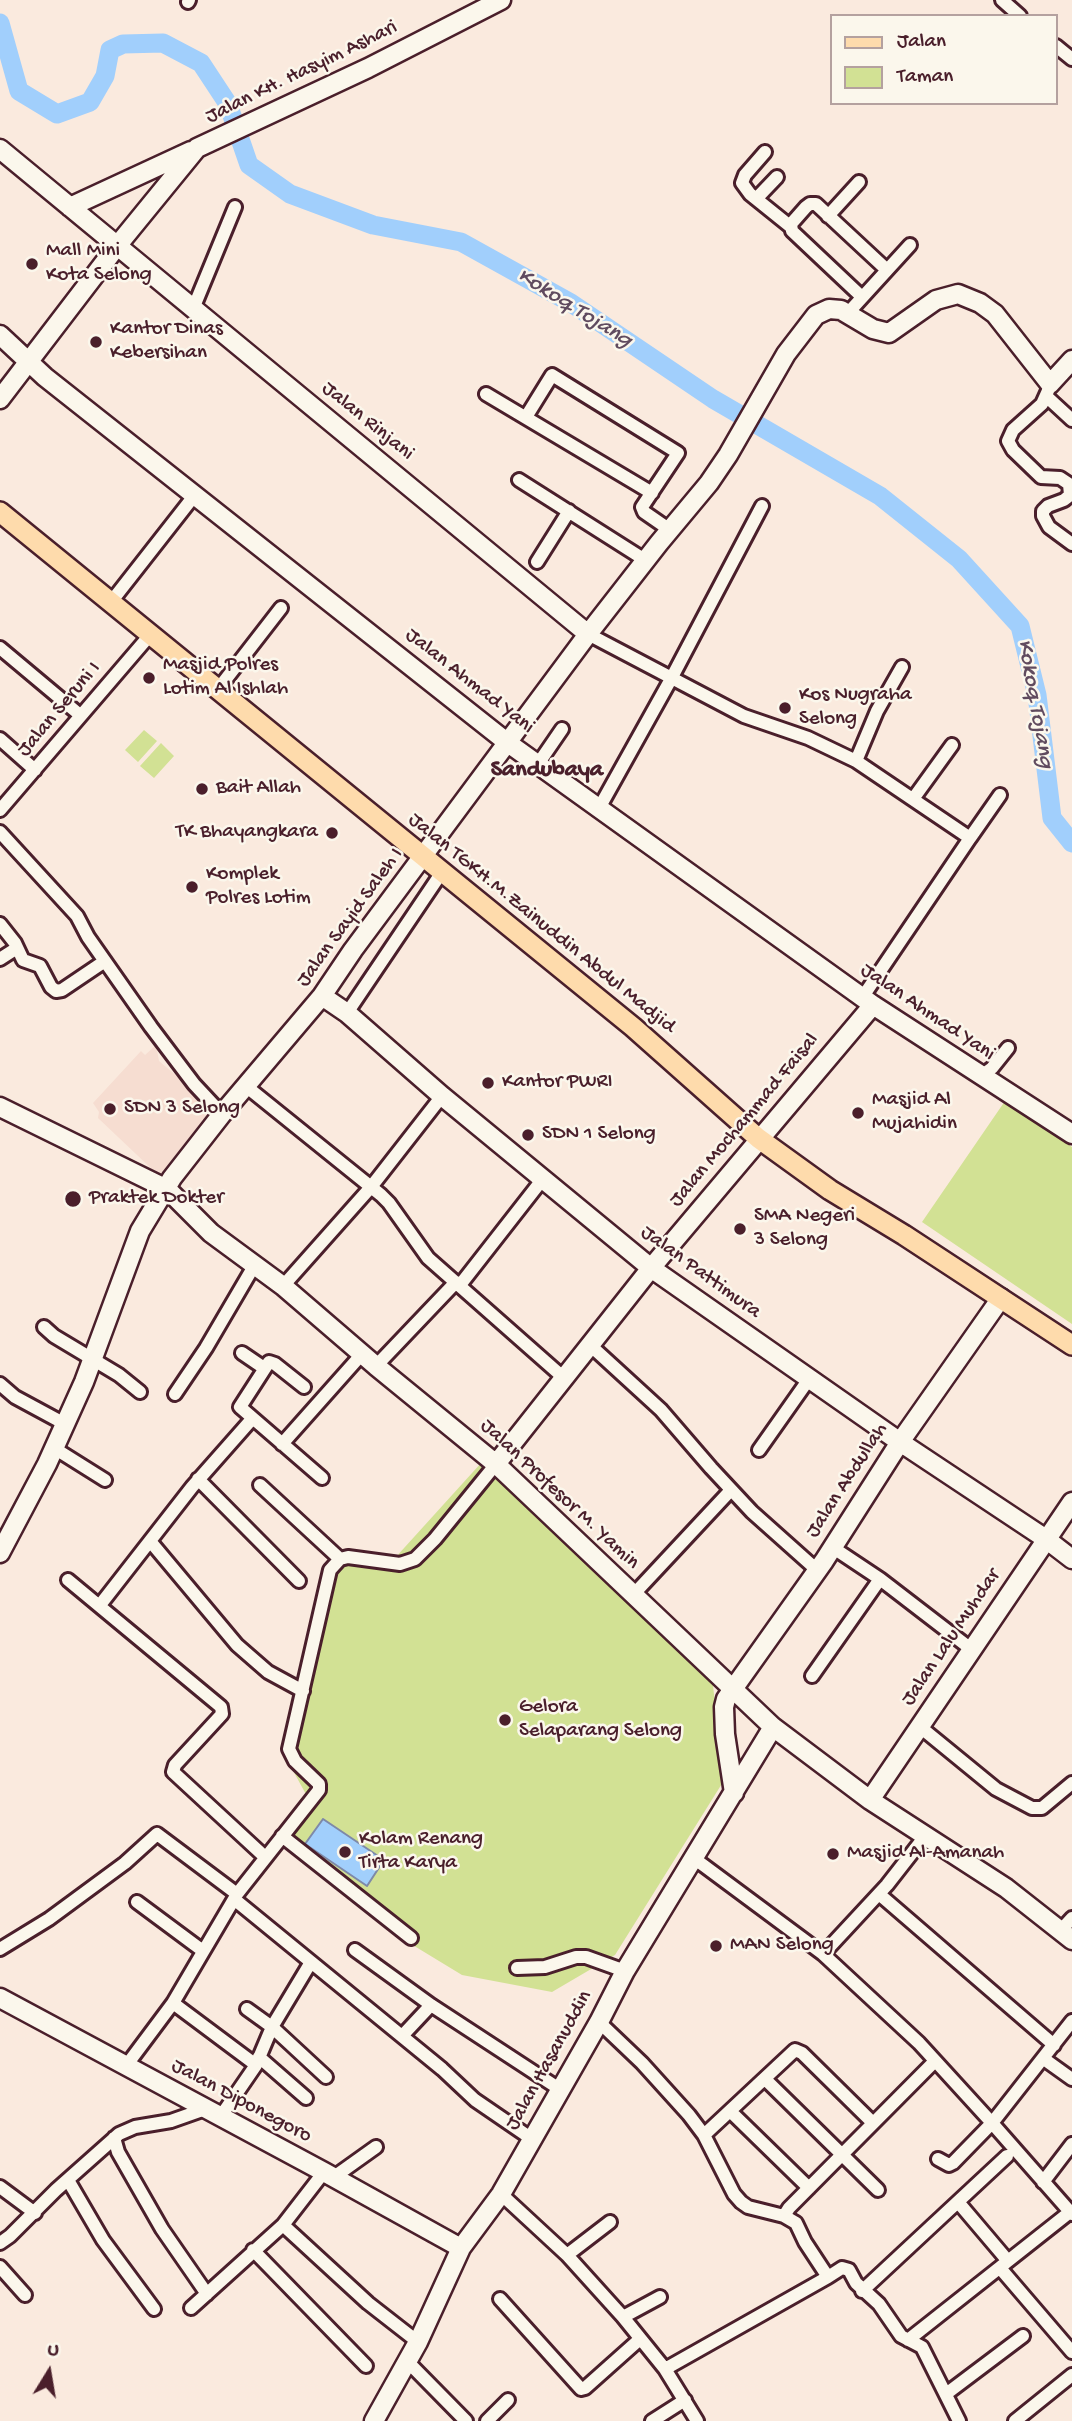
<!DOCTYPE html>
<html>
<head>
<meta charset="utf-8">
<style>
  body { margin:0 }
  #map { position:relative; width:1072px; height:2421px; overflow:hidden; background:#faeade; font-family:"Gochi Hand",sans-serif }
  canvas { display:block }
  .legend { position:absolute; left:830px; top:14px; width:228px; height:91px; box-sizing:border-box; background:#fbf7ec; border:2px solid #b4a19f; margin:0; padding:9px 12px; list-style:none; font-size:21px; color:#4a1f2b }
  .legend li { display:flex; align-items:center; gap:14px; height:35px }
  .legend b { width:35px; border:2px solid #b4a19f }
  .north { position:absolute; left:14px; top:2337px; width:70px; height:70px; -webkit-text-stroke:5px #fbf7ec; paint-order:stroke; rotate:11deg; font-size:19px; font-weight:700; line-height:28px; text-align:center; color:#4a1f2b }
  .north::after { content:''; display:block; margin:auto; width:24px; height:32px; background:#4a1f2b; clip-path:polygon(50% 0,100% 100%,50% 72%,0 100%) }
</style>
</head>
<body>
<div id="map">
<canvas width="1072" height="2421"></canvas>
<ul class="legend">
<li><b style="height:9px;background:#fedbac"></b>Jalan</li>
<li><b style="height:19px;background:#d2e194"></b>Taman</li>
</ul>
<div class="north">U</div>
</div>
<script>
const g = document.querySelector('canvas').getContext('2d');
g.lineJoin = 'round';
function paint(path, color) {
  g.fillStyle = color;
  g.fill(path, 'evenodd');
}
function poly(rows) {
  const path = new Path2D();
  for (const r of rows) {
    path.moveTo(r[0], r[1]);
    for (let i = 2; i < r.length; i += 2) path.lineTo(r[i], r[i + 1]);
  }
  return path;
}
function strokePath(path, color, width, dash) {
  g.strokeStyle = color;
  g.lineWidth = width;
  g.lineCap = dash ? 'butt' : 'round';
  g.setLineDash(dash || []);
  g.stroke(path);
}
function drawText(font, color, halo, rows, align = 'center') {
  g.font = font + ' "Gochi Hand",sans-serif';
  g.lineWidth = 5;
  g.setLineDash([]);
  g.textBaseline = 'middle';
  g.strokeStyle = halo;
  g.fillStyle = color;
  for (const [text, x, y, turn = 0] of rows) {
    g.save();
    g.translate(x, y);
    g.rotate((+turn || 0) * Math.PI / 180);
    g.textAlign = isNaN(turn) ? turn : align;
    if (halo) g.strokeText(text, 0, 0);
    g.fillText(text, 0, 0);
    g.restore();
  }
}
const built = poly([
  [156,1045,159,1061,213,1107,162,1173,156,1173,98,1118,99,1112,93,1103,141,1051,145,1055]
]);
const green = poly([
  [144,730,157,741,138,762,125,750],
  [161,743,174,756,154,778,140,766],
  [1005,1101,1072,1147,1072,1324,922,1222],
  [482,1462,713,1685,723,1782,615,1955,552,1992,462,1975,388,1930,288,1835,308,1798,285,1756,337,1553,395,1558]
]);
const water = poly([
  [323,1819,384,1860,367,1886,305,1844,323,1819]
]);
const river = poly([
  [0,23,19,91,57,114,90,102,105,76,110,50,123,44,163,43,201,63,228,104,249,165,290,194,373,225,461,242,571,303,713,399,880,496,959,559,1020,626,1037,695,1052,818,1072,843]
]);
const street = poly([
  [1002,0,1020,16],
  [188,2,189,0],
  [1056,46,1072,59],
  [765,152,745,175,742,183,750,194,791,227],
  [756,199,777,177],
  [828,216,859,182],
  [862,297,792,231,791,224,806,207,810,204,816,204,887,270],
  [193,309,235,207],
  [848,313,910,245],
  [1051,384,1042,404,1013,430,1008,441,1013,450,1041,477,1060,478,1069,484,1070,495,1064,500,1048,506,1043,511,1043,516,1049,527,1072,544],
  [486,394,652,493],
  [1046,396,1072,420],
  [526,417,552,375,678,453,642,507,644,512,670,530],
  [519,480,645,560],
  [537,562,569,511],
  [111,602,194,496],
  [588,634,744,716,808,738,856,761,970,838,862,998],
  [0,648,80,715],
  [219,688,281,608],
  [0,739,35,770],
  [856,761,877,711,902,667],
  [538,764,562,729],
  [913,799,952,745],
  [0,810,150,635],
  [598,810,671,679,762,506],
  [0,832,77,916,88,937,151,1027,194,1084,222,1114],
  [970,838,1000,795],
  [0,924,15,943,23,960,40,966,51,987,56,991,62,990,105,961],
  [0,959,17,948],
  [347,1013,442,872],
  [981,1076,992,1068,1008,1048],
  [247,1087,381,1195,389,1203,428,1258,564,1378],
  [460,1285,542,1180],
  [283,1286,371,1187,442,1096],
  [44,1327,54,1336,119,1375,140,1392],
  [590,1345,661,1410,711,1468,752,1512,817,1570],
  [242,1353,264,1368],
  [376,1366,456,1282],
  [0,1384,15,1397,65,1424],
  [304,1387,275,1364,269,1362,240,1407,322,1478],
  [175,1394,206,1348,254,1266],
  [282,1444,362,1354],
  [54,1448,105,1480],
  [759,1450,809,1379],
  [198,1479,299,1581],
  [260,1485,340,1559],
  [150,1541,237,1645,268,1672,303,1691],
  [832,1547,880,1579,971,1649],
  [68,1580,221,1707,222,1714,175,1765,173,1772,265,1857],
  [633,1595,731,1490],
  [100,1605,192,1487,252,1419],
  [812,1676,880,1579],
  [919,1726,996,1789,1032,1808,1042,1808,1072,1783],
  [282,1836,411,1938],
  [695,1859,823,1954,919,2043,992,2123,1072,2021],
  [879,1894,1054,2045],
  [234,1899,442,2069,475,2100,532,2139],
  [137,1902,203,1951],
  [1061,1930,1072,1918],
  [0,1949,49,1919,125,1863,157,1834,237,1894],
  [355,1950,431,2005,561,2090],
  [823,1954,887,1885,926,1835],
  [517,1968,545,1967,576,1957,586,1957,625,1971],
  [173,2003,256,2065],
  [247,2009,272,2027,326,2077],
  [599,2022,642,2063,689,2115,704,2135,734,2194,741,2202,748,2207,784,2216,796,2223,805,2242,828,2277,842,2268,849,2270,856,2283,879,2304,901,2336,922,2347,959,2421],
  [402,2036,431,2005],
  [259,2057,306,2098],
  [1044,2059,1072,2079],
  [126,2066,173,2003,237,1894,319,1790,319,1784,295,1761,289,1749,330,1570,340,1559,348,1557,400,1564,415,1559,435,1539,496,1464],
  [765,2079,878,2190],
  [730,2111,809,2188],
  [221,2116,256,2065,272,2027,311,1962],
  [704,2135,795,2050,802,2053,873,2123],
  [114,2138,118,2152,162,2229,207,2294],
  [938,2159,949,2165,953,2163,992,2123,1072,2214],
  [334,2177,376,2147],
  [68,2180,103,2240,154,2309],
  [1043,2182,1072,2144],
  [0,2187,35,2213],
  [501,2194,567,2255,623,2317,665,2369,697,2421],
  [958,2202,1008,2261],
  [784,2216,789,2208,935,2061],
  [283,2225,368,2303,418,2342],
  [0,2243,10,2236,56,2190,119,2134,135,2127,171,2121,205,2109],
  [253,2250,366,2366],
  [567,2255,610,2222],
  [0,2267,25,2295],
  [1000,2268,1072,2352],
  [862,2291,1007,2156],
  [500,2299,581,2389,585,2388,640,2339],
  [191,2308,283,2225,324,2172],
  [623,2317,660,2297],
  [908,2340,1070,2212],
  [407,2361,466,2421],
  [665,2369,828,2277],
  [946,2394,1023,2336],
  [487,2421,508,2400],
  [652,2421,685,2400],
  [1015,2421,1072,2375]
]);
const secondary = poly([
  [0,149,588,634],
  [70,207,191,151],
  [0,335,45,377,508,743,873,1005,1072,1134],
  [0,399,117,246,197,148,368,68,501,0],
  [322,996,347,1013,442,1096,651,1268,900,1442,1046,1539,1072,1559],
  [0,1107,167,1189,211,1233,283,1286,376,1366,496,1464,773,1727,870,1800,1006,1888,1072,1940],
  [496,1464,651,1268,873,1005],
  [0,1553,47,1464,84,1382,140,1231,172,1178,222,1114,322,996,353,950,588,634,659,543,709,483,728,455,786,354,816,315,829,309,841,310,873,329,889,333,936,300,958,294,980,303,995,314,1050,384,1072,360],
  [734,1793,725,1734,724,1707,726,1699,824,1561,900,1442,1001,1298],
  [870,1800,1072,1502],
  [0,1998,324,2172,461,2248],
  [374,2421,418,2342,461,2248,501,2194,599,2022,625,1971,773,1727]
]);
const primary = poly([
  [0,512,633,1027,758,1138,830,1190,904,1235,1072,1345]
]);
const markers = [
  [32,264,7,"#4a1f2b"],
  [96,342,7,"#4a1f2b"],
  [149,678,7,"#4a1f2b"],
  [785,708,7,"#4a1f2b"],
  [202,789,7,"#4a1f2b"],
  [332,833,7,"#4a1f2b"],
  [192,887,7,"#4a1f2b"],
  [488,1083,7,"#4a1f2b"],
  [110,1109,7,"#4a1f2b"],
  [858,1113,7,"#4a1f2b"],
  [528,1135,7,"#4a1f2b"],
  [73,1199,9,"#4a1f2b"],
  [740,1229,7,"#4a1f2b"],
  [505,1720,7,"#4a1f2b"],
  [345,1852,7,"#4a1f2b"],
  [833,1854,7,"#4a1f2b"],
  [716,1946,7,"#4a1f2b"]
];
const streetNames = [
  ["Jalan KH. Hasyim Ashari",302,73,-26],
  ["Jalan Rinjani",367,422,39],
  ["Jalan Ahmad Yani",469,682,38],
  ["Jalan Seruni I",60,710,-50],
  ["Jalan Sayid Saleh I",351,918,-54],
  ["Jalan TGKH.M.Zainuddin Abdul Madjid",541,924,39],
  ["Jalan Ahmad Yani",927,1013,34],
  ["Jalan Mochammad Faisal",745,1121,-50],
  ["Jalan Pattimura",700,1273,36],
  ["Jalan Abdullah",848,1481,-57],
  ["Jalan Profesor M. Yamin",559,1495,43],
  ["Jalan Lalu Muhdar",952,1638,-56],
  ["Jalan Hasanuddin",550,2061,-61],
  ["Jalan Diponegoro",241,2102,28]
];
const poiNames = [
  ["Mall Mini",46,252],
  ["Kota Selong",46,276],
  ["Kantor Dinas",110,330],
  ["Kebersihan",110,354],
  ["Masjid Polres",163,666],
  ["Lotim Al Ishlah",163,690],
  ["Kos Nugraha",799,696],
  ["Selong",799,720],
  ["Bait Allah",216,789],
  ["TK Bhayangkara",318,833,"right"],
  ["Komplek",206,875],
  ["Polres Lotim",206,899],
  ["Kantor PWRI",502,1083],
  ["Masjid Al",872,1101],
  ["Mujahidin",872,1125],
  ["SDN 3 Selong",124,1109],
  ["SDN 1 Selong",542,1135],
  ["Praktek Dokter",89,1199],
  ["SMA Negeri",754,1217],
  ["3 Selong",754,1241],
  ["Gelora",519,1708],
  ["Selaparang Selong",519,1732],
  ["Kolam Renang",359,1840],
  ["Tirta Karya",359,1864],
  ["Masjid Al-Amanah",847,1854],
  ["MAN Selong",730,1946]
];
const waterNames = [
  ["Kokoq Tojang",574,309,32],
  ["Kokoq Tojang",1034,704,80]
];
const quarterNames = [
  ["Sandubaya",547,771]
];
paint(built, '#f6ddd1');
paint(green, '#d2e194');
paint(water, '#a1cffc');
strokePath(water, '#7e89a8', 2);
strokePath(river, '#a1cffc', 19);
strokePath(street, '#4a1f2b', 18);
strokePath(secondary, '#4a1f2b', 23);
strokePath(primary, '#4a1f2b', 24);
strokePath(street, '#fbf7ec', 12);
strokePath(secondary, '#fbf7ec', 18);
strokePath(primary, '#fedbac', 19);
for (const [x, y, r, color] of markers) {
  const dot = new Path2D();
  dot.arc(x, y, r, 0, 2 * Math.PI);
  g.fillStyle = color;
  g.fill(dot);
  strokePath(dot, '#fbf7ec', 2.5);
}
drawText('21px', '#4a1f2b', '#fbf7ec', streetNames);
drawText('21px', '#4a1f2b', '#fbf7ec', poiNames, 'left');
drawText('italic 23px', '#604b5f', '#fbf7ec', waterNames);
drawText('bold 24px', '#4a1f2b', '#fbf7ec', quarterNames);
</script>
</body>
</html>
